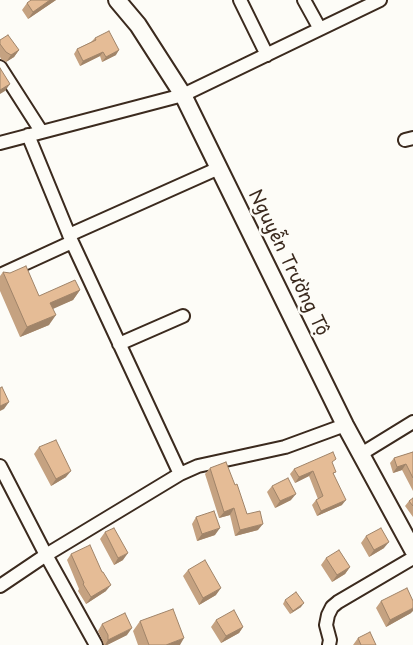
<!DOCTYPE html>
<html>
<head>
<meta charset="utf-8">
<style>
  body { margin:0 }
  canvas { display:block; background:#fdfcf7 }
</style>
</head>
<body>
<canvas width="413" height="645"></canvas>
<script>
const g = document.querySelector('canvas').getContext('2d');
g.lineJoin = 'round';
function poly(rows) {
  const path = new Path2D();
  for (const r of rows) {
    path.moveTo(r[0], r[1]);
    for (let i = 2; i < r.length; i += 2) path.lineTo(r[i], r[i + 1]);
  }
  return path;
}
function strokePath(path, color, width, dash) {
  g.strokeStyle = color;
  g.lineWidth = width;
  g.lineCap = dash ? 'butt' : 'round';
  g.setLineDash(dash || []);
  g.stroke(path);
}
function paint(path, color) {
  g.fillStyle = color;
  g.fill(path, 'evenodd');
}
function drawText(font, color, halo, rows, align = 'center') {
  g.font = font + ' "Playpen Sans",sans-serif';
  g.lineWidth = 5;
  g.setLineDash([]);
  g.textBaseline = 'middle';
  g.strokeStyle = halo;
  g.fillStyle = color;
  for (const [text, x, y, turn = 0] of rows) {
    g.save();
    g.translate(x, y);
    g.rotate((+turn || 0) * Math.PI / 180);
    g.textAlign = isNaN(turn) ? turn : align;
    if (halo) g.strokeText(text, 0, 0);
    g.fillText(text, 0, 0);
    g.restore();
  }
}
const minor = poly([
  [240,0,267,55],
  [304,0,320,29],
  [0,67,41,131],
  [28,135,72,242,180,474],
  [405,140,413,138],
  [0,143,183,95,380,0],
  [69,235,219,168],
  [0,275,72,242],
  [119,344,183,316],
  [361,454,413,422],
  [0,466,46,555,96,645],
  [0,586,46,555,180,474,198,466,285,447,345,425],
  [329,645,330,640,326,625,328,615,332,607,338,602,413,558]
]);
const major = poly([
  [117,0,138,25,183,95,345,425,413,550]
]);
const wall = poly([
  [31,0,56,0,28,19,22,10,27,3],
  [95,38,116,55,102,62,100,56,80,66,74,54,77,49,91,42],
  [0,40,19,50,14,57,6,62,1,59,0,57],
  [3,272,39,296,80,290,73,300,53,308,49,325,20,337,0,291,0,276],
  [39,447,66,477,51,486,34,454],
  [413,452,413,491,402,470,393,473,390,463,394,458],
  [333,464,334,475,342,505,317,516,312,505,316,500,318,499,309,476,295,483,290,474,294,469],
  [210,468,247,514,258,530,235,536,230,515,219,518,205,474],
  [272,486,291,500,275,508,267,492],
  [413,498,413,517,405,506,409,501],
  [196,517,215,535,197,541,192,524],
  [105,532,123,560,114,565,100,539],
  [366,536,384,548,369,557,361,543],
  [71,554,106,591,86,604,78,591,79,589,67,560],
  [326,558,350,567,345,574,332,582,321,565],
  [188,570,216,595,199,605,183,576],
  [285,600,301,607,290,614,283,604],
  [381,601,411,613,386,627,376,608],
  [216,620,243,627,239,633,221,643,211,627],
  [140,621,180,645,138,645,133,631],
  [102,624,127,635,107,645,104,645,103,642,98,631],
  [358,638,376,645,353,645]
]);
const shadedWall = poly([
  [50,0,56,0,28,19,33,12],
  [19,50,14,57,6,62,11,55],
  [119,50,116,55,102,62,106,57],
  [103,52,100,56,80,66,83,61],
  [10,84,5,91,0,94,0,90],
  [80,290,73,300,44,313,50,303],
  [56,315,49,325,20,337,27,327],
  [9,402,4,409,0,411,0,406],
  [406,464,402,470,393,473,397,467],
  [71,471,66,477,51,486,56,479],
  [313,471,309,476,295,483,299,477],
  [296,494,291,500,275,508,280,501],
  [346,500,342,505,317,516,321,511],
  [234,508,230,515,219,518,224,512],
  [263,524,258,530,235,536,240,530],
  [220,528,215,535,197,541,202,534],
  [389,542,384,548,369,557,374,550],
  [128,553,123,560,114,565,118,558],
  [350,567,345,574,332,582,337,575],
  [111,585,106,591,86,604,91,597],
  [221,588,216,595,199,605,203,598],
  [304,603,301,607,290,614,293,611],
  [413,608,413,611,411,613,386,627,390,620],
  [243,627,239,633,221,643,226,636],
  [132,628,127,635,107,645,105,645,108,640],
  [184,638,180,645,166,645]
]);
const building = poly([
  [31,0,50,0,33,12,27,3,31,0],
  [109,31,119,50,106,57,103,52,83,61,77,49,96,40,95,38,109,31],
  [8,35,19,50,11,55,6,52,0,44,0,40,8,35],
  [0,68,10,84,0,90,0,68],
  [26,266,39,296,75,280,80,290,50,303,56,315,27,327,3,272,10,273,26,266],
  [2,387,9,402,0,406,0,388,2,387],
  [56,440,71,471,56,479,39,447,56,440],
  [333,452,336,459,332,462,336,472,333,473,346,500,321,511,316,500,323,496,313,471,299,477,294,469,333,452],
  [413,452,413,478,406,464,397,467,394,458,413,452],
  [226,462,235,485,237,484,247,514,260,511,263,524,240,530,234,508,224,512,210,468,226,462],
  [288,478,296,494,280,501,272,486,288,478],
  [413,498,413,506,409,501,413,498],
  [214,511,220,528,202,534,196,517,214,511],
  [114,528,128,553,118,558,105,532,114,528],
  [381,528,389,542,374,550,366,536,381,528],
  [90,545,102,572,103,572,111,585,91,597,83,584,84,583,71,554,90,545],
  [339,550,350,567,337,575,326,558,339,550],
  [205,560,221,588,203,598,188,570,205,560],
  [407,588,413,601,413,608,390,620,381,601,407,588],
  [296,592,304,603,293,611,285,600,296,592],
  [173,609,184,638,166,645,149,645,140,621,173,609],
  [234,610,243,627,226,636,216,620,234,610],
  [125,613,132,628,108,640,108,635,102,624,125,613],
  [370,632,376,645,361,645,358,638,370,632]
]);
const streetNames = [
  ["Nguyễn Trường Tộ",288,263,64]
];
strokePath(minor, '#3b2a1e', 16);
strokePath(major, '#3b2a1e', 20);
strokePath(minor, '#fdfcf7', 12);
strokePath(major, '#fdfcf7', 16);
paint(wall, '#c5a281');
paint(shadedWall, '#a08469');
paint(building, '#e5bc96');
strokePath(building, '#a08469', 1);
drawText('18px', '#3b2a1e', '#fdfcf7', streetNames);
</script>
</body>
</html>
